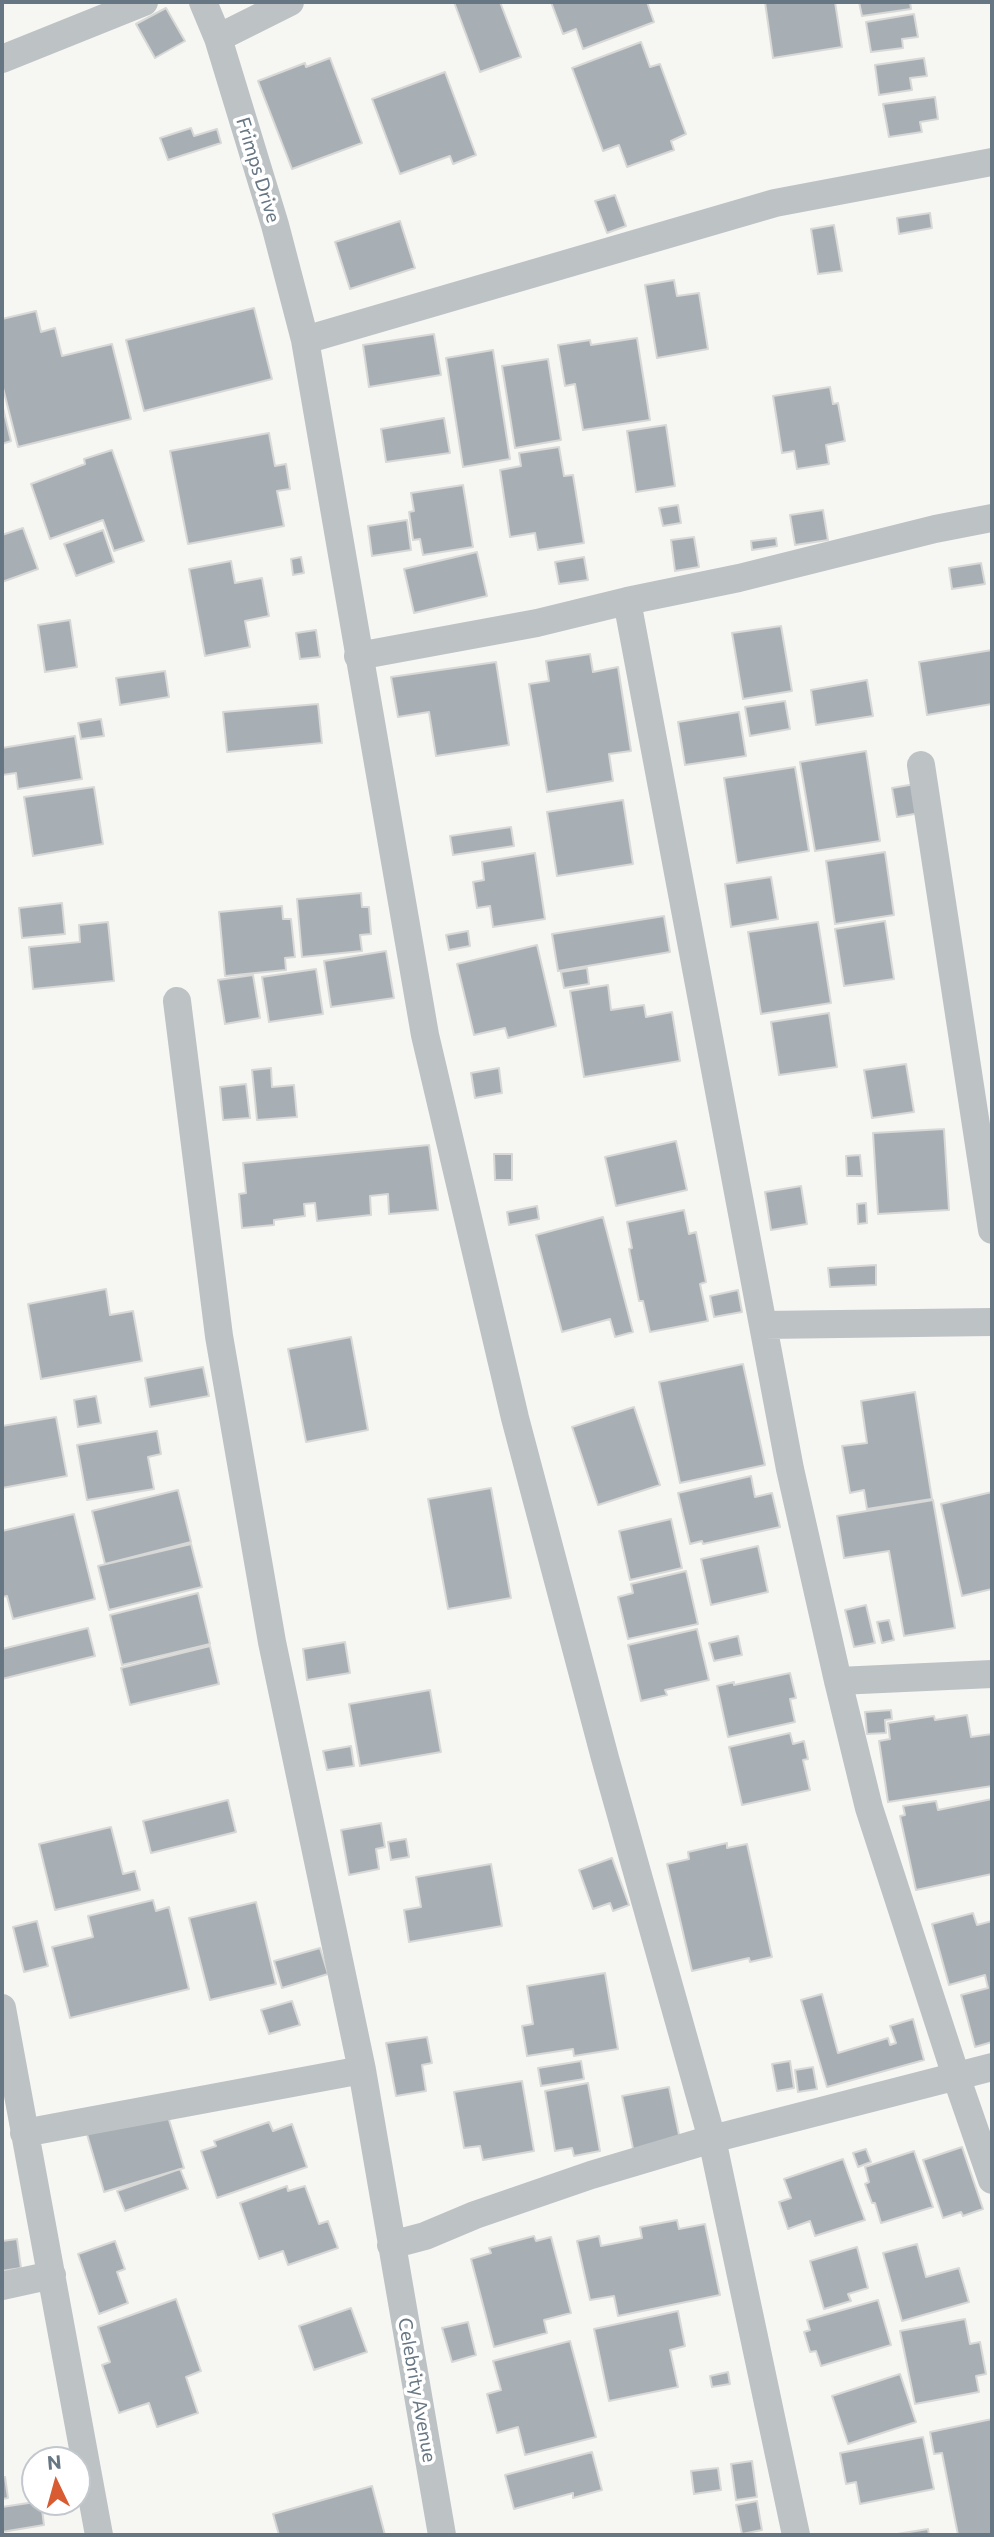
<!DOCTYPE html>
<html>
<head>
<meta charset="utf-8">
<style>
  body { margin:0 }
  #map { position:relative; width:994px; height:2537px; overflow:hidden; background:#f6f6f3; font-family:Commissioner,sans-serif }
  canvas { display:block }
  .frame { position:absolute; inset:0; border:4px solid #677683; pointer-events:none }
  .north { position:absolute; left:21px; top:2446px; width:70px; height:70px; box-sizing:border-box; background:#fff; border:2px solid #c2c8cd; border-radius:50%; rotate:355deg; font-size:19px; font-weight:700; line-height:28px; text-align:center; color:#677683 }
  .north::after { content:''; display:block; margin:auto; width:24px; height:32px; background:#d95b31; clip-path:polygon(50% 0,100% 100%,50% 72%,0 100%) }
</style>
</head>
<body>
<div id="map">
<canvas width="994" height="2537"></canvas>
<div class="frame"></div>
<div class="north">N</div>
</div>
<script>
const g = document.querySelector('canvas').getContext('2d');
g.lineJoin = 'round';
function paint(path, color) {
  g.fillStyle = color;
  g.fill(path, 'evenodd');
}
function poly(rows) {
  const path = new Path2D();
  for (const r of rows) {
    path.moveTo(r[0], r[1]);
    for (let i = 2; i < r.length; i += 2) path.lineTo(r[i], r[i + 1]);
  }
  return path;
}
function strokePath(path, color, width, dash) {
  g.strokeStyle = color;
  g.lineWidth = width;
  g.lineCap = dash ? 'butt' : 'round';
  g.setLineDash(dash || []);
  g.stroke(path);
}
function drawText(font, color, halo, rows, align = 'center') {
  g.font = font + ' Commissioner,sans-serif';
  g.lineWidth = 7;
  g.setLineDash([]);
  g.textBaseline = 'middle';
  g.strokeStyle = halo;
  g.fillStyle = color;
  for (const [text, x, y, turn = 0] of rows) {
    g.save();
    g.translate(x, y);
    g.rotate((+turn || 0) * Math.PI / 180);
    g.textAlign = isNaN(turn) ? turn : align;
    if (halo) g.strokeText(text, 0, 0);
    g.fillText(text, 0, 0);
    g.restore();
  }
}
const building = poly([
  [454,2,500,2,521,57,480,72,454,2],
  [551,2,647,2,654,22,583,49,576,29,563,34,551,2],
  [765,2,835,2,842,47,773,58,765,2],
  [859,2,910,2,911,9,862,16,859,2],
  [166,8,185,41,155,58,136,24,166,8],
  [914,14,918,37,902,39,903,48,871,52,866,22,914,14],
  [641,42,650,67,660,64,686,134,671,141,674,150,627,167,619,145,603,151,572,68,641,42],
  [330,58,362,143,292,169,258,81,305,63,306,67,330,58],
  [924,58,927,76,910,78,912,90,879,95,875,65,924,58],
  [445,72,476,155,453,164,450,156,400,174,372,99,445,72],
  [935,97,938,119,920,122,922,132,889,137,883,104,935,97],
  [191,128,194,136,217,129,221,143,168,160,160,138,191,128],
  [615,195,626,226,607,233,595,201,615,195],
  [930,213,932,228,899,234,897,218,930,213],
  [400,221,415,268,350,289,335,242,400,221],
  [834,225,842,271,818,274,811,229,834,225],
  [674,280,677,296,699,293,708,349,657,358,645,285,674,280],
  [254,308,272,379,144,411,126,340,254,308],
  [36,311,41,332,55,328,62,356,112,344,131,419,18,447,2,384,2,319,36,311],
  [434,334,441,375,369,387,363,345,434,334],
  [637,338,650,420,583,430,575,384,565,386,558,345,590,340,591,345,637,338],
  [493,350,510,459,463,467,446,358,493,350],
  [548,359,561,440,515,448,502,366,548,359],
  [830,387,833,404,838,403,845,441,826,445,829,464,797,469,794,451,782,453,773,396,830,387],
  [2,404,11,441,2,444,2,404],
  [444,418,450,453,386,462,381,429,444,418],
  [666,425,675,486,636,492,627,431,666,425],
  [269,433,275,466,286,464,290,489,277,491,284,526,188,544,170,451,269,433],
  [559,447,564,476,573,475,584,543,538,550,535,533,510,537,500,470,521,466,519,453,559,447],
  [112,450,144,541,114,551,103,520,50,539,31,484,85,464,84,459,112,450],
  [463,485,473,547,423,555,420,539,413,540,409,512,414,511,411,493,463,485],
  [678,505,681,523,663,526,659,508,678,505],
  [823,510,828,540,795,545,790,515,823,510],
  [407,520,411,550,372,556,368,526,407,520],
  [23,528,38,569,2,582,2,535,23,528],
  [103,530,114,562,76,576,64,544,103,530],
  [694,537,699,567,675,571,671,540,694,537],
  [776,538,777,546,752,550,751,541,776,538],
  [477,552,487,596,414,613,404,569,477,552],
  [301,557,304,573,293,575,291,559,301,557],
  [584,557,588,580,559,584,555,562,584,557],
  [231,561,235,583,262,578,269,616,245,621,250,647,205,656,189,569,231,561],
  [981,563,985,584,952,589,949,568,981,563],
  [70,620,77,667,45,672,38,625,70,620],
  [781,626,792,691,743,699,732,633,781,626],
  [316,630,320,657,300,659,296,633,316,630],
  [992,650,992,704,927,715,919,662,992,650],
  [590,654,593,672,618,667,631,751,609,754,613,781,547,792,529,684,549,681,546,661,590,654],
  [496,662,509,745,436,756,429,712,398,717,391,677,496,662],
  [165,671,169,697,120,705,116,678,165,671],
  [867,680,873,716,816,725,811,690,867,680],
  [785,701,790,729,750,736,745,707,785,701],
  [318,704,322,743,227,752,223,712,318,704],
  [739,712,746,756,685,765,678,722,739,712],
  [101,719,104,736,81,739,78,723,101,719],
  [75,736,82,779,18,789,16,773,2,775,2,748,75,736],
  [866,751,880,841,815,851,800,762,866,751],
  [795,767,809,851,737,863,724,778,795,767],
  [915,784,920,813,897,817,892,788,915,784],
  [94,787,103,844,33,856,24,797,94,787],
  [623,800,633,864,557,876,547,812,623,800],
  [511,827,514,846,453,855,450,836,511,827],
  [885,852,894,915,835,924,826,861,885,852],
  [535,853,545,919,493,927,490,906,477,908,473,882,484,880,482,862,535,853],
  [771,877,778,919,731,927,725,884,771,877],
  [361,893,362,907,369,907,371,934,360,935,362,951,302,957,297,899,361,893],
  [62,903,65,934,22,938,19,908,62,903],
  [282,906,283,919,291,919,295,957,285,958,286,970,225,976,219,912,282,906],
  [664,916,670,952,558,971,552,934,664,916],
  [885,921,894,979,844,986,835,929,885,921],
  [108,922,114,981,33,989,29,947,80,942,79,925,108,922],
  [818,922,831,1003,761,1014,748,932,818,922],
  [468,931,470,946,449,950,446,935,468,931],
  [537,945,556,1026,508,1038,505,1028,474,1035,457,964,537,945],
  [386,951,394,998,331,1007,324,961,386,951],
  [587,968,589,984,564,988,561,972,587,968],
  [316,969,323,1014,269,1022,262,977,316,969],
  [253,975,260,1018,225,1024,218,980,253,975],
  [608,985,611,1010,644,1005,646,1017,672,1012,680,1061,584,1077,570,991,608,985],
  [829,1013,837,1067,779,1075,771,1022,829,1013],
  [906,1064,914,1112,872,1118,864,1070,906,1064],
  [271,1068,272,1087,294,1085,297,1117,257,1120,252,1070,271,1068],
  [499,1068,502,1093,475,1098,471,1073,499,1068],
  [246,1084,250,1118,223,1120,220,1087,246,1084],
  [944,1129,949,1210,878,1214,873,1133,944,1129],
  [676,1141,687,1190,616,1206,605,1157,676,1141],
  [429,1145,438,1210,389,1214,388,1194,370,1196,371,1215,317,1221,315,1203,304,1204,305,1216,274,1220,274,1225,242,1228,239,1194,246,1193,243,1163,429,1145],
  [494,1154,512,1154,512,1180,495,1180,494,1154],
  [860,1155,862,1176,847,1176,846,1156,860,1155],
  [801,1186,807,1224,771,1230,765,1192,801,1186],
  [866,1203,867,1223,858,1224,857,1204,866,1203],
  [537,1206,539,1219,509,1225,507,1212,537,1206],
  [684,1210,689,1234,696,1232,706,1282,700,1284,708,1321,650,1332,643,1301,639,1301,629,1249,632,1248,627,1222,684,1210],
  [603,1217,633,1332,615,1337,610,1319,562,1332,536,1235,603,1217],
  [876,1265,876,1285,830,1287,828,1268,876,1265],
  [106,1289,110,1315,133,1311,142,1361,41,1379,28,1304,106,1289],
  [738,1290,742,1312,714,1317,710,1296,738,1290],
  [351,1337,368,1430,306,1442,288,1349,351,1337],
  [743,1364,765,1465,680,1483,659,1382,743,1364],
  [203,1367,209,1396,150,1407,145,1378,203,1367],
  [915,1392,932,1499,867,1509,864,1490,850,1493,842,1446,867,1443,861,1401,915,1392],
  [96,1396,101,1423,78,1427,74,1400,96,1396],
  [634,1407,660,1485,598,1505,572,1427,634,1407],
  [56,1417,67,1476,2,1488,2,1426,56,1417],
  [157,1431,161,1454,148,1457,154,1489,87,1500,77,1445,157,1431],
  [751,1476,755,1497,772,1493,780,1527,703,1544,702,1541,690,1544,678,1493,751,1476],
  [491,1488,511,1598,448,1609,428,1499,491,1488],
  [178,1490,191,1542,105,1564,92,1511,178,1490],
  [992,1492,992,1589,962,1596,941,1504,992,1492],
  [933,1500,955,1628,904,1636,889,1551,844,1558,837,1516,933,1500],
  [74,1514,95,1599,13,1619,7,1596,2,1597,2,1531,74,1514],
  [671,1519,682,1568,630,1580,619,1531,671,1519],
  [191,1544,202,1587,109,1610,98,1566,191,1544],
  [758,1546,768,1592,711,1605,701,1559,758,1546],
  [686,1571,698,1624,628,1639,618,1597,633,1593,631,1584,686,1571],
  [198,1593,210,1644,122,1665,110,1615,198,1593],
  [866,1605,875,1643,854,1647,845,1610,866,1605],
  [889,1620,894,1640,882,1643,877,1622,889,1620],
  [88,1628,95,1656,2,1679,2,1649,88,1628],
  [697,1629,709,1680,665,1690,667,1695,641,1701,628,1645,697,1629],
  [738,1636,742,1655,714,1661,709,1643,738,1636],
  [345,1642,350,1673,307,1680,303,1649,345,1642],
  [210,1646,219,1684,130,1705,121,1668,210,1646],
  [790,1673,796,1698,790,1699,795,1722,728,1737,717,1686,734,1682,734,1685,790,1673],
  [430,1690,441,1752,360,1766,349,1704,430,1690],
  [891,1710,892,1719,885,1720,886,1733,867,1734,865,1712,891,1710],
  [967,1715,971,1737,992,1734,992,1786,888,1802,879,1741,890,1739,888,1723,934,1716,935,1720,967,1715],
  [790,1733,793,1744,804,1741,808,1759,803,1760,810,1790,742,1805,729,1747,790,1733],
  [351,1746,354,1766,327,1770,323,1751,351,1746],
  [992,1799,992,1874,916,1890,900,1816,905,1815,903,1806,936,1801,938,1810,992,1799],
  [228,1800,236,1832,151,1853,143,1821,228,1800],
  [381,1823,385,1847,376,1849,379,1869,349,1875,341,1830,381,1823],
  [111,1827,123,1874,135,1871,140,1890,55,1910,39,1844,111,1827],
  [406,1839,409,1857,391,1860,388,1842,406,1839],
  [727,1843,727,1848,747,1844,772,1957,750,1962,749,1958,692,1971,667,1864,689,1859,688,1852,727,1843],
  [612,1858,629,1905,613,1911,610,1903,593,1909,579,1870,612,1858],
  [491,1864,502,1926,409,1942,404,1910,421,1907,416,1877,491,1864],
  [153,1900,156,1911,169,1907,189,1989,70,2018,52,1947,93,1937,88,1916,153,1900],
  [256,1902,276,1984,210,2000,189,1918,256,1902],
  [973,1913,977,1925,992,1921,992,2042,975,2047,961,1995,988,1988,985,1975,949,1985,932,1924,973,1913],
  [37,1921,48,1966,24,1972,13,1927,37,1921],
  [320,1948,328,1974,282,1988,274,1961,320,1948],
  [605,1973,618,2049,574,2056,573,2049,527,2056,522,2026,533,2024,527,1986,605,1973],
  [822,1994,838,2053,888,2038,890,2045,896,2043,890,2026,913,2019,924,2060,827,2087,801,2000,822,1994],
  [292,2001,300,2025,269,2034,261,2010,292,2001],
  [427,2037,432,2063,422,2065,426,2091,396,2096,386,2043,427,2037],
  [581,2061,584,2079,541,2086,538,2068,581,2061],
  [790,2061,794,2088,777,2091,772,2064,790,2061],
  [813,2067,817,2089,798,2092,795,2070,813,2067],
  [522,2081,534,2151,483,2160,480,2146,464,2148,454,2092,522,2081],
  [588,2083,600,2151,574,2156,572,2148,555,2151,545,2091,588,2083],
  [669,2087,681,2144,634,2153,622,2096,669,2087],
  [165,2107,184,2168,104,2192,86,2131,165,2107],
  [269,2122,273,2131,292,2124,307,2167,217,2198,201,2151,216,2146,214,2141,269,2122],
  [962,2147,983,2209,963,2216,961,2212,943,2218,923,2160,962,2147],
  [866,2149,871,2162,858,2167,853,2153,866,2149],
  [914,2151,933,2207,881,2223,875,2203,872,2203,865,2184,869,2182,865,2167,914,2151],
  [843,2159,865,2220,815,2236,810,2221,788,2229,779,2202,791,2198,784,2179,843,2159],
  [180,2169,188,2189,125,2211,117,2191,180,2169],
  [287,2186,288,2191,305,2186,319,2224,328,2221,338,2248,288,2265,283,2251,259,2259,240,2203,287,2186],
  [677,2220,679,2229,705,2224,720,2295,618,2316,614,2296,590,2300,577,2241,599,2236,601,2246,642,2238,640,2227,677,2220],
  [534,2236,536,2241,551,2237,571,2313,544,2320,547,2333,494,2347,471,2259,491,2253,489,2248,534,2236],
  [17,2239,21,2268,2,2271,2,2241,17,2239],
  [115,2241,125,2269,117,2272,128,2303,99,2314,78,2254,115,2241],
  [917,2244,926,2277,959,2268,969,2302,902,2321,883,2253,917,2244],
  [857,2247,868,2288,848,2294,851,2301,824,2309,810,2261,857,2247],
  [176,2299,201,2371,186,2377,198,2413,157,2427,149,2403,119,2413,102,2365,110,2362,98,2327,176,2299],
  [878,2300,891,2345,821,2366,816,2351,810,2352,804,2332,810,2330,807,2320,878,2300],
  [351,2308,367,2352,314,2370,299,2326,351,2308],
  [678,2311,685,2346,670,2350,678,2387,609,2401,594,2329,678,2311],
  [965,2319,970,2344,980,2342,986,2374,976,2376,979,2392,915,2404,900,2331,965,2319],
  [468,2322,476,2355,452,2362,442,2328,468,2322],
  [570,2341,596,2437,525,2455,518,2427,497,2433,487,2394,501,2390,493,2361,570,2341],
  [728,2372,730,2384,712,2387,710,2376,728,2372],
  [900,2374,916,2422,848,2444,832,2396,900,2374],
  [992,2419,992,2535,958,2535,942,2453,934,2454,930,2432,992,2419],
  [923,2437,934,2489,860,2504,856,2482,846,2484,840,2453,923,2437],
  [592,2452,602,2490,573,2498,573,2493,514,2509,505,2475,592,2452],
  [752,2461,757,2497,736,2500,731,2464,752,2461],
  [718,2468,721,2490,694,2494,691,2471,718,2468],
  [2,2477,5,2477,8,2498,2,2499,2,2477],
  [372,2486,385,2535,279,2535,273,2514,372,2486],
  [757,2501,762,2530,742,2534,736,2505,757,2501],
  [35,2502,41,2502,44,2525,2,2532,2,2507,35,2502],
  [928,2529,929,2535,897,2535,897,2534,928,2529]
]);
const street = poly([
  [203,2,218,38,275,225,305,340,425,1035,515,1418,605,1758,712,2139,796,2535],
  [218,38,290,2],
  [2,59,144,2],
  [305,340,775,203,992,162],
  [627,601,790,1469,838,1681,869,1808,956,2076,992,2180],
  [358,656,537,623,627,601,739,578,935,529,992,518],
  [921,765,992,1230],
  [177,1001,219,1336,272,1642,362,2070,442,2535],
  [764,1325,992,1322],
  [838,1681,992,1674],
  [2,2008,99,2535],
  [24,2133,362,2070],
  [391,2245,425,2236,475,2215,591,2175,712,2139,992,2067],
  [2,2286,52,2275]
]);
const streetNames = [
  ["Frimps Drive",258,170,73],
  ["Celebrity Avenue",417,2390,80]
];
paint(building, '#a7afb4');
strokePath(building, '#d8d8d6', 2);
strokePath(street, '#bdc2c5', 28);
drawText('19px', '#677683', '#fff', streetNames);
</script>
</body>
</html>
